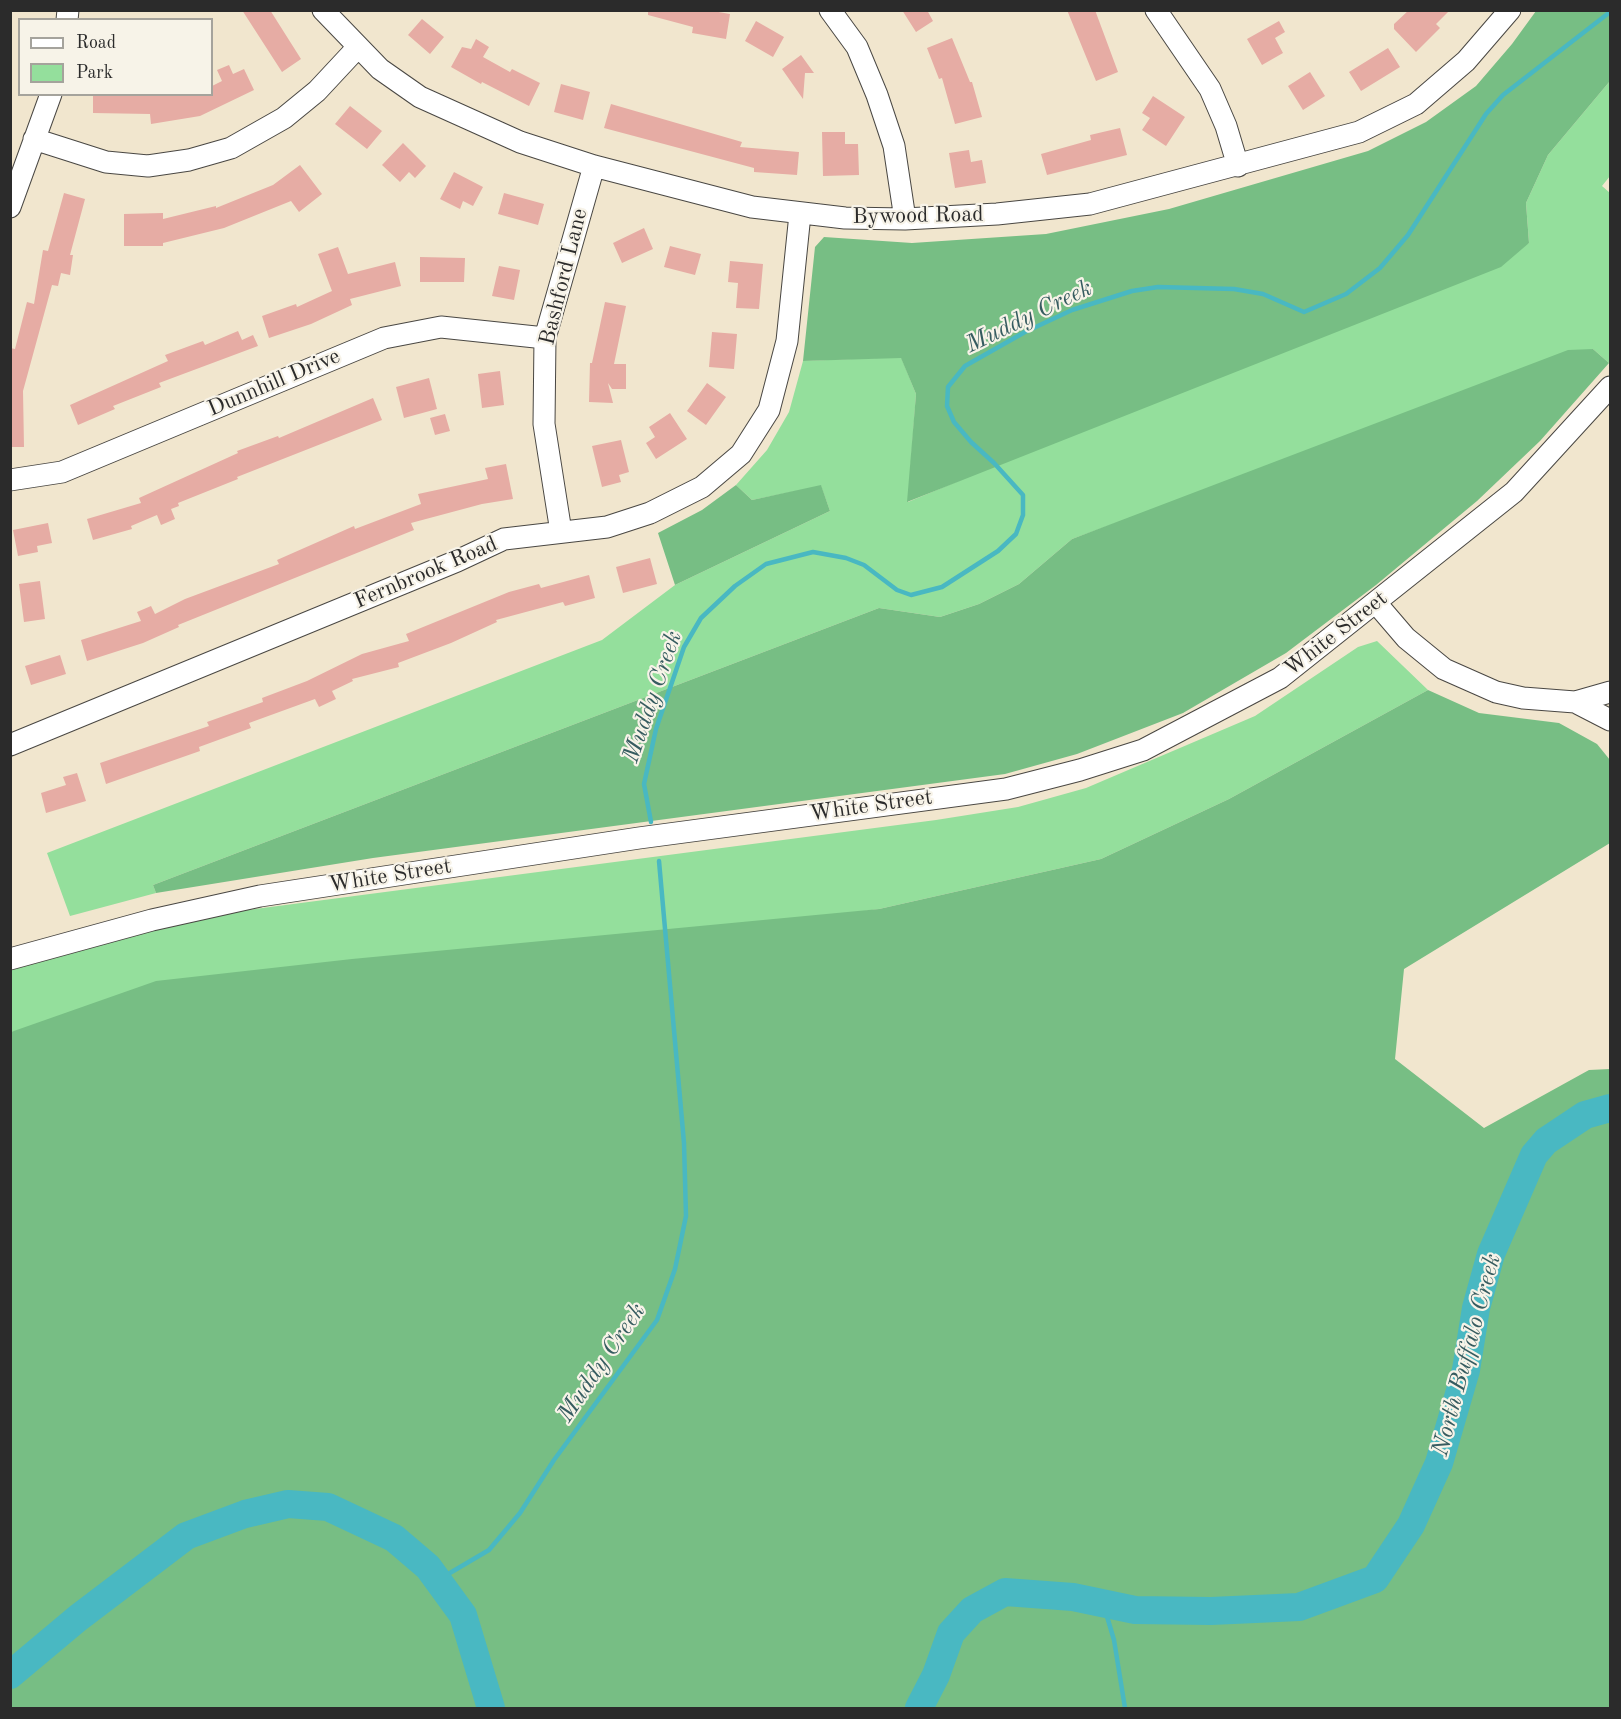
<!DOCTYPE html>
<html>
<head>
<meta charset="utf-8">
<style>
  body { margin:0 }
  #map { position:relative; width:1621px; height:1719px; overflow:hidden; background:#f1e6ce; font-family:"Old Standard TT",serif }
  canvas { display:block }
  .frame { position:absolute; inset:0; border:12px solid #2b2b2b; pointer-events:none }
  .legend { position:absolute; left:18px; top:18px; width:195px; height:78px; box-sizing:border-box; background:#f7f3e8; border:2px solid #a5a39c; margin:0; padding:8px 10px; list-style:none; font-size:18px; color:#2b2b2b }
  .legend li { display:flex; align-items:center; gap:12px; height:30px }
  .legend b { width:30px; border:2px solid #a5a39c }
</style>
</head>
<body>
<div id="map">
<canvas width="1621" height="1719"></canvas>
<div class="frame"></div>
<ul class="legend">
<li><b style="height:8px;background:#fff"></b>Road</li>
<li><b style="height:16px;background:#94df9c"></b>Park</li>
</ul>
</div>
<script>
const g = document.querySelector('canvas').getContext('2d');
g.lineJoin = 'round';
function paint(path, color) {
  g.fillStyle = color;
  g.fill(path, 'evenodd');
}
function poly(rows) {
  const path = new Path2D();
  for (const r of rows) {
    path.moveTo(r[0], r[1]);
    for (let i = 2; i < r.length; i += 2) path.lineTo(r[i], r[i + 1]);
  }
  return path;
}
function strokePath(path, color, width, dash) {
  g.strokeStyle = color;
  g.lineWidth = width;
  g.lineCap = dash ? 'butt' : 'round';
  g.setLineDash(dash || []);
  g.stroke(path);
}
function drawText(font, color, halo, rows, align = 'center') {
  g.font = font + ' "Old Standard TT",serif';
  g.lineWidth = 4.5;
  g.setLineDash([]);
  g.textBaseline = 'middle';
  g.strokeStyle = halo;
  g.fillStyle = color;
  for (const [text, x, y, turn = 0] of rows) {
    g.save();
    g.translate(x, y);
    g.rotate((+turn || 0) * Math.PI / 180);
    g.textAlign = isNaN(turn) ? turn : align;
    if (halo) g.strokeText(text, 0, 0);
    g.fillText(text, 0, 0);
    g.restore();
  }
}
const green = poly([
  [1610,81,1610,176,1602,186,1610,193,1609,363,1593,349,1072,539,1019,584,979,604,940,617,879,608,153,885,156,893,70,916,47,853,602,640,675,585,830,511,821,486,752,500,736,485,767,450,789,412,803,361,901,357,916,394,908,502,1529,243,1526,203,1548,155],
  [1377,641,1428,690,1229,799,1101,859,879,909,11,1032,11,965,72,947,232,912,936,820,1018,807,1086,788,1255,716,1358,647]
]);
const forest = poly([
  [1536,11,1610,11,1610,81,1548,155,1526,203,1529,243,1501,267,907,502,916,394,901,358,803,361,815,247,824,237,912,243,1046,234,1169,209,1368,151,1426,122,1476,86,1512,44],
  [1593,349,1609,363,1540,441,1477,501,1376,585,1286,653,1183,713,1077,754,1005,774,373,858,156,893,153,885,879,608,940,617,979,604,1019,584,1072,539,1568,350],
  [736,485,752,500,821,485,830,511,675,585,658,533,702,510],
  [1428,690,1479,713,1559,723,1597,744,1610,760,1610,843,1404,969,1395,1059,1484,1128,1589,1070,1610,1069,1610,1708,11,1708,11,1032,156,981,352,959,879,909,1101,859,1229,799]
]);
const stream = poly([
  [651,822,644,784,656,729,684,647,701,618,735,586,766,564,813,552,846,558,864,565,897,590,911,595,942,587,998,551,1016,534,1023,515,1023,495,994,463,971,442,954,422,947,406,948,387,965,366,1025,332,1072,310,1132,291,1158,287,1234,289,1263,294,1304,312,1346,294,1380,268,1408,235,1486,114,1503,95,1610,12],
  [438,1580,489,1550,520,1513,554,1460,657,1320,675,1269,686,1216,684,1143,659,861],
  [1103,1603,1114,1640,1125,1708]
]);
const river = poly([
  [10,1675,78,1618,186,1536,245,1514,288,1504,328,1507,394,1538,428,1567,463,1615,491,1708],
  [919,1708,936,1675,951,1633,972,1610,1005,1592,1073,1597,1135,1610,1211,1611,1299,1607,1375,1579,1411,1525,1439,1463,1466,1370,1476,1308,1491,1254,1534,1155,1546,1141,1585,1115,1610,1108]
]);
const building = poly([
  [242,10,270,10,301,59,282,72],
  [648,10,707,10,730,14,726,39,692,33,693,27,648,15],
  [902,10,927,10,933,21,916,32],
  [1067,10,1095,10,1118,72,1096,81],
  [1409,10,1450,10,1436,24,1440,28,1416,52,1394,29,1394,24],
  [422,19,444,37,430,54,408,35],
  [756,21,784,37,773,57,745,41],
  [1279,21,1285,32,1275,38,1283,53,1262,65,1247,39],
  [952,38,970,82,972,82,982,117,955,124,942,78,939,79,927,48],
  [476,39,489,47,483,57,510,72,512,69,540,83,529,106,482,82,481,84,451,67,462,47,471,49],
  [1388,48,1400,67,1361,91,1349,72],
  [801,55,814,73,805,73,803,99,782,69],
  [229,65,233,74,244,69,254,90,200,116,151,124,150,114,93,113,93,94,212,94,212,86,222,81,217,70],
  [1310,72,1325,96,1303,110,1288,86],
  [561,84,590,92,583,120,554,112],
  [1153,96,1185,117,1166,146,1142,130,1150,118,1142,113],
  [611,104,742,142,740,147,799,152,797,175,754,172,754,168,604,128],
  [350,106,382,131,367,149,335,124],
  [1120,128,1127,155,1047,175,1041,154,1091,140,1090,135],
  [822,132,845,132,845,144,858,144,859,175,823,176],
  [403,143,426,166,415,178,409,172,400,182,382,165],
  [969,150,971,162,982,160,986,183,955,188,949,153],
  [300,165,322,194,299,212,291,201,224,228,163,243,163,246,124,246,124,214,163,213,163,219,216,206,216,208,273,185],
  [454,172,483,187,473,206,463,201,460,209,440,199],
  [64,193,85,199,70,255,73,255,70,275,61,273,58,286,52,285,23,391,24,447,10,447,10,348,15,349,27,302,34,304,43,250,48,251],
  [504,193,544,204,538,225,498,214],
  [644,228,653,249,622,263,613,243],
  [670,246,701,254,695,275,664,267],
  [338,247,348,274,395,262,401,286,350,299,352,305,311,324,269,338,262,316,296,304,297,307,332,291,318,254],
  [420,257,465,258,464,282,420,282],
  [730,261,763,264,759,309,736,308,738,283,728,282],
  [499,266,520,270,514,300,492,296],
  [605,302,626,306,614,364,626,364,626,389,612,389,608,383,613,403,589,402,590,363,592,363],
  [238,331,242,340,253,335,258,346,159,383,161,387,113,406,115,409,78,425,70,405,168,361,165,355,203,341,205,345],
  [712,332,737,334,734,369,709,367],
  [500,371,504,405,482,408,478,374],
  [429,378,437,409,404,418,396,387],
  [707,383,726,397,706,425,687,411],
  [373,398,382,420,237,477,238,479,178,503,179,506,171,509,175,519,161,525,157,515,131,526,132,529,93,540,87,519,141,503,139,498,238,453,237,451,278,436,279,438],
  [670,413,687,439,656,459,646,443,655,437,649,427],
  [445,414,450,431,435,435,430,418],
  [621,440,629,472,619,475,621,482,602,487,592,446],
  [506,464,513,499,482,504,411,523,414,530,178,625,179,627,143,643,87,661,81,640,141,621,137,612,151,606,155,614,185,599,279,564,277,560,354,526,355,529,421,504,418,494,488,479,485,468],
  [48,523,52,543,37,546,38,552,18,556,13,530],
  [650,558,657,584,623,593,616,567],
  [589,575,595,598,565,606,563,602,496,620,497,622,451,643,398,663,399,667,352,679,353,681,332,691,336,699,319,707,315,699,249,723,251,728,199,747,200,751,106,784,100,763,209,726,207,722,263,702,262,698,307,681,362,654,409,641,406,634,509,592,539,584,541,588],
  [40,581,45,619,24,622,19,584],
  [60,655,66,674,31,685,25,666],
  [77,773,86,801,46,813,41,793,66,785,63,777]
]);
const minor = poly([
  [323,10,380,69,420,97,520,142,594,166,752,207,845,218,905,219,997,214,1090,204,1359,132,1416,104,1466,61,1510,10],
  [830,10,857,47,877,95,894,146,905,219],
  [1156,10,1210,89,1226,126,1238,166],
  [67,20,68,10],
  [34,139,106,162,148,166,189,160,231,148,284,118,317,91,358,47],
  [10,207,51,94],
  [10,480,62,472,384,338,441,327,545,338],
  [561,532,544,424,545,338,594,166],
  [1376,603,1406,638,1444,669,1496,692,1523,698,1575,702,1610,720],
  [1575,702,1610,692],
  [10,745,457,561,504,539,607,527,650,513,702,487,741,454,769,410,787,341,800,214],
  [10,959,152,920,260,896,639,838,1006,789,1080,770,1143,750,1280,678,1514,492,1610,387]
]);
const streetNames = [
  ["Bywood Road",918,216,-1],
  ["Bashford Lane",564,277,-76],
  ["Dunnhill Drive",274,383,-23],
  ["Fernbrook Road",426,573,-23],
  ["White Street",1336,634,-38],
  ["White Street",871,806,-8],
  ["White Street",390,876,-9]
];
const waterNames = [
  ["Muddy Creek",1029,317,-26],
  ["Muddy Creek",653,697,-71],
  ["North Buffalo Creek",1467,1355,-75],
  ["Muddy Creek",602,1363,-56]
];
paint(green, '#94df9c');
paint(forest, '#77be84');
strokePath(stream, '#49b8c2', 4.5);
strokePath(river, '#49b8c2', 28);
paint(building, '#e6aca4');
strokePath(minor, '#494743', 23);
strokePath(minor, '#fff', 21);
drawText('22px', '#2b2b2b', '#f7f3e8', streetNames);
drawText('italic 24px', '#365c60', '#f7f3e8', waterNames);
</script>
</body>
</html>
